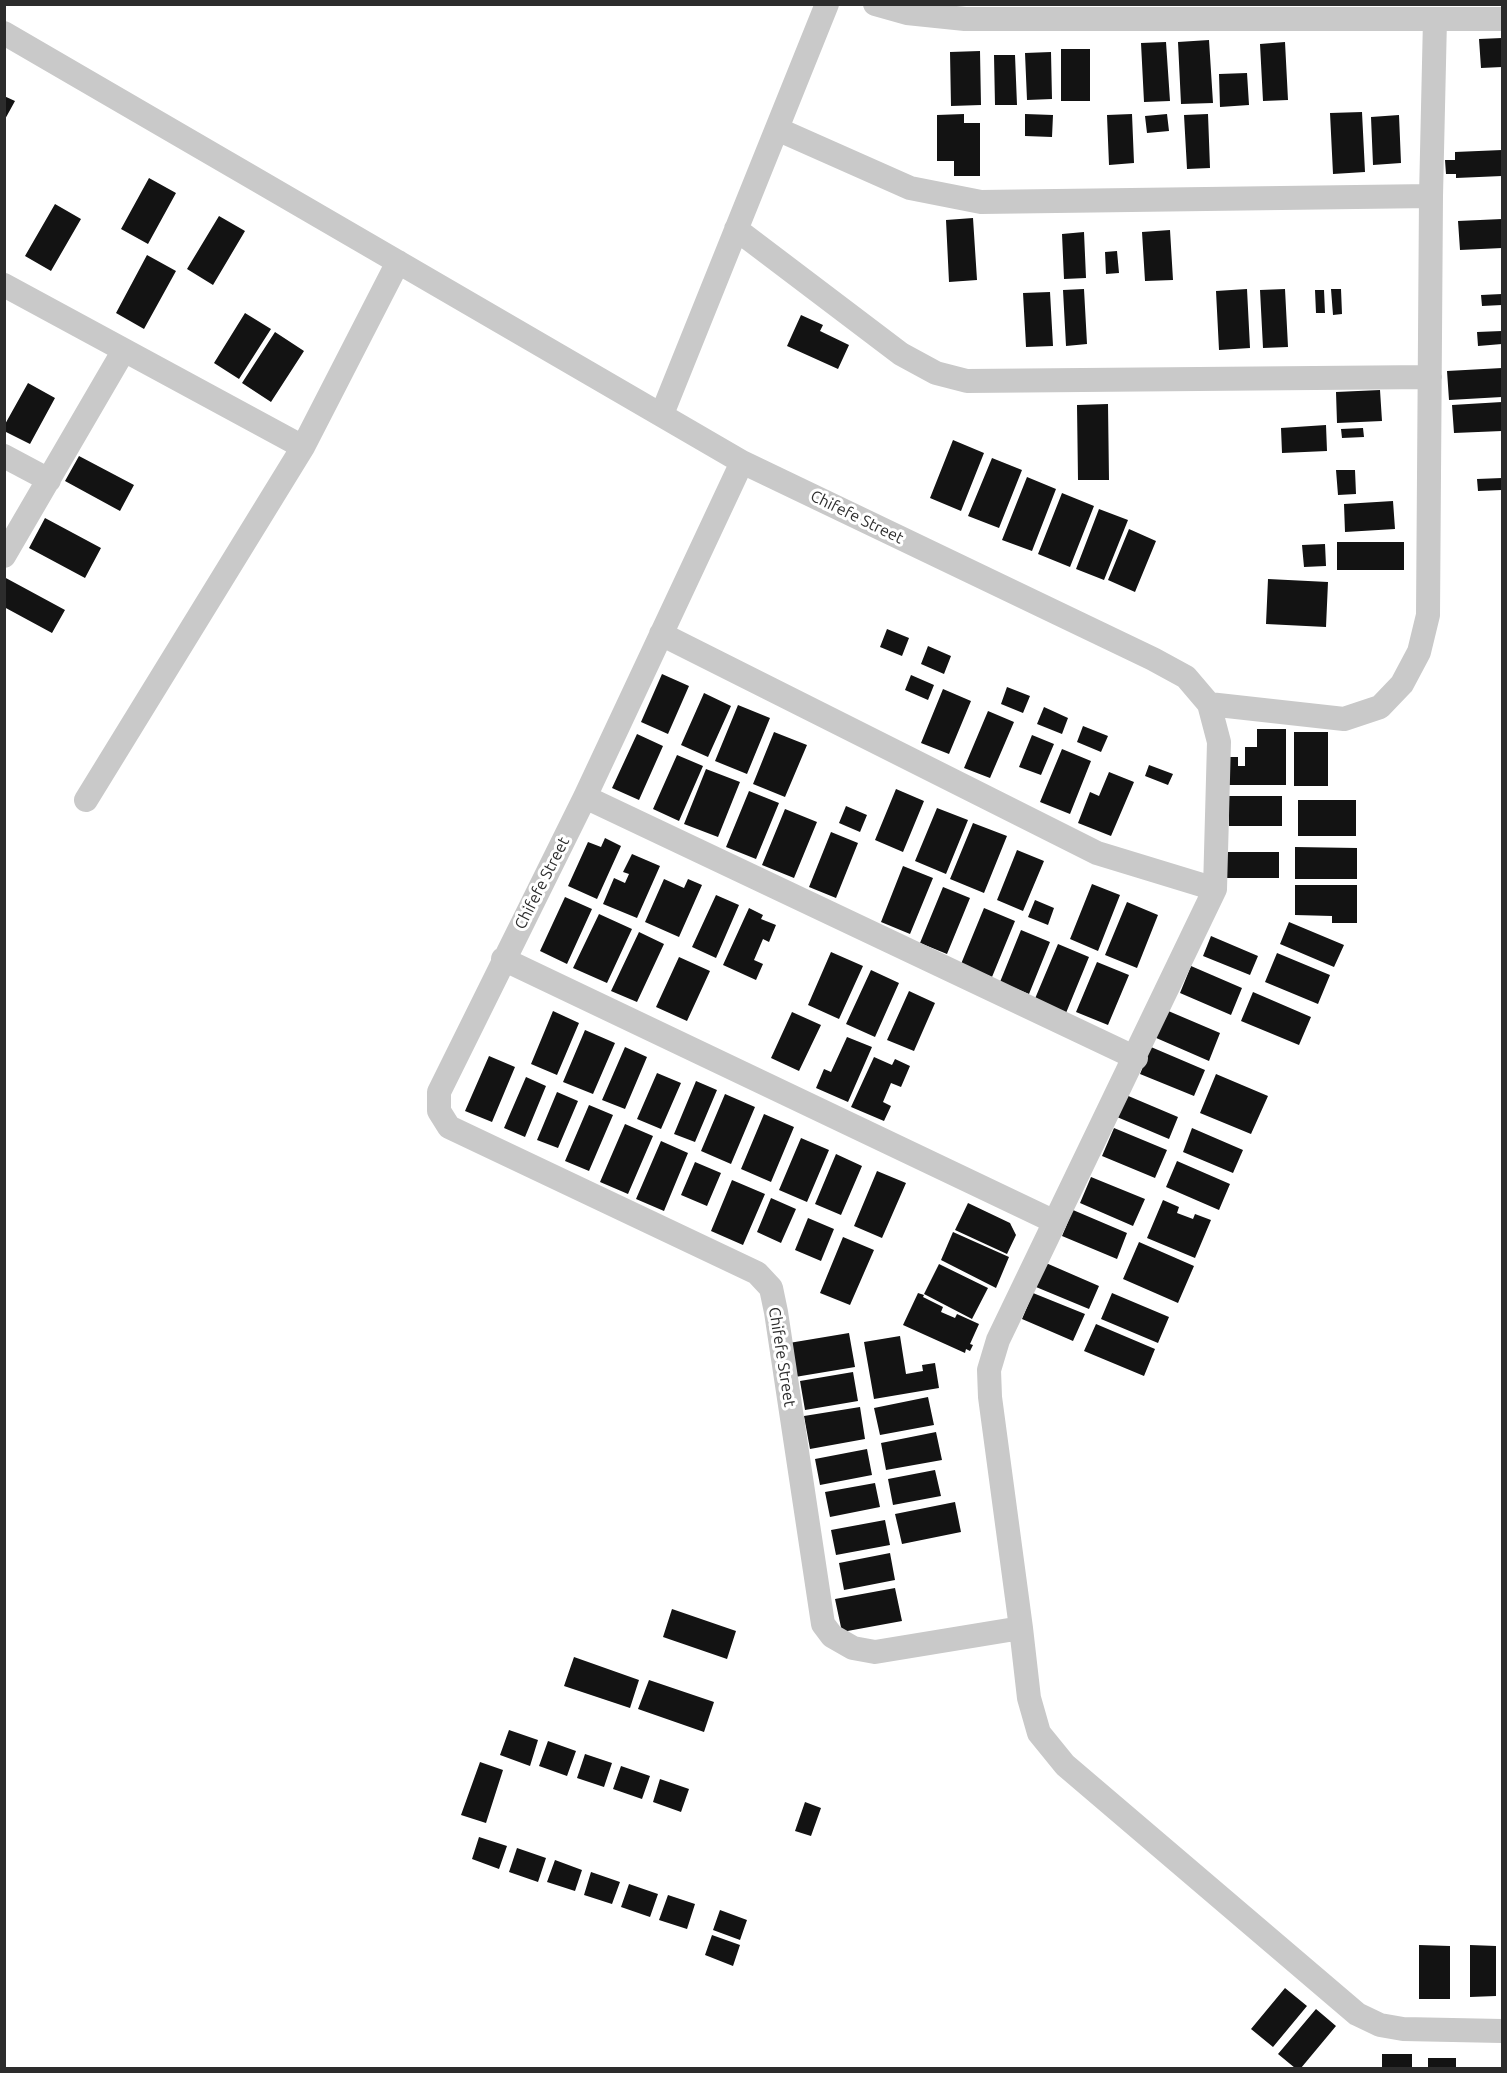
<!DOCTYPE html>
<html>
<head>
<meta charset="utf-8">
<style>
  body { margin:0 }
  #map { position:relative; width:1507px; height:2073px; overflow:hidden; background:#fff; font-family:Ubuntu,sans-serif }
  canvas { display:block }
  .frame { position:absolute; inset:0; border:6px solid #2c2c2c; pointer-events:none }
</style>
</head>
<body>
<div id="map">
<canvas width="1507" height="2073"></canvas>
<div class="frame"></div>
</div>
<script>
const g = document.querySelector('canvas').getContext('2d');
g.lineJoin = 'round';
function paint(path, color) {
  g.fillStyle = color;
  g.fill(path, 'evenodd');
}
function poly(rows) {
  const path = new Path2D();
  for (const r of rows) {
    path.moveTo(r[0], r[1]);
    for (let i = 2; i < r.length; i += 2) path.lineTo(r[i], r[i + 1]);
  }
  return path;
}
function strokePath(path, color, width, dash) {
  g.strokeStyle = color;
  g.lineWidth = width;
  g.lineCap = dash ? 'butt' : 'round';
  g.setLineDash(dash || []);
  g.stroke(path);
}
function drawText(font, color, halo, rows, align = 'center') {
  g.font = font + ' Ubuntu,sans-serif';
  g.lineWidth = 6;
  g.setLineDash([]);
  g.textBaseline = 'middle';
  g.strokeStyle = halo;
  g.fillStyle = color;
  for (const [text, x, y, turn = 0] of rows) {
    g.save();
    g.translate(x, y);
    g.rotate((+turn || 0) * Math.PI / 180);
    g.textAlign = isNaN(turn) ? turn : align;
    if (halo) g.strokeText(text, 0, 0);
    g.fillText(text, 0, 0);
    g.restore();
  }
}
const building = poly([
  [1502,38,1502,67,1481,68,1479,39],
  [1209,40,1213,103,1181,104,1178,42],
  [1166,42,1170,101,1144,102,1141,43],
  [1285,42,1288,100,1263,101,1260,44],
  [1061,49,1090,49,1090,101,1061,101],
  [980,51,981,105,951,106,950,52],
  [1051,52,1052,99,1027,100,1025,53],
  [994,55,1015,55,1017,105,995,105],
  [1247,73,1249,105,1220,107,1219,74],
  [4,96,15,101,4,121],
  [1362,112,1365,172,1333,174,1330,113],
  [964,114,964,123,980,123,980,176,954,176,954,161,937,161,937,115],
  [1025,114,1053,115,1052,137,1025,136],
  [1132,114,1134,163,1109,165,1107,115],
  [1167,114,1169,131,1147,133,1145,116],
  [1208,114,1210,168,1187,169,1184,115],
  [1399,115,1401,163,1373,165,1371,117],
  [1502,150,1502,176,1456,178,1456,174,1446,174,1445,160,1455,160,1455,152],
  [149,178,176,193,148,244,121,229],
  [55,204,81,219,51,271,25,256],
  [219,216,245,231,213,285,187,269],
  [973,218,977,280,949,282,946,220],
  [1502,219,1502,248,1460,250,1458,221],
  [1170,230,1173,280,1145,281,1142,232],
  [1084,232,1086,278,1064,279,1062,234],
  [1117,251,1119,273,1106,274,1105,252],
  [147,255,176,271,144,329,116,313],
  [1084,289,1087,344,1066,346,1063,290],
  [1247,289,1250,348,1219,350,1216,291],
  [1285,289,1288,347,1263,348,1260,290],
  [1331,289,1341,289,1342,314,1333,315],
  [1315,290,1324,290,1325,313,1316,313],
  [1050,292,1053,346,1026,347,1023,293],
  [1502,294,1502,305,1482,306,1481,295],
  [245,313,271,329,239,379,214,363],
  [801,315,823,325,820,331,849,345,838,369,787,346],
  [1502,331,1502,344,1478,346,1477,332],
  [275,332,304,351,271,402,242,383],
  [1502,368,1502,397,1449,400,1447,371],
  [28,383,55,398,30,444,4,431,4,426],
  [1380,390,1382,421,1337,423,1336,392],
  [1502,402,1502,431,1454,433,1452,405],
  [1108,404,1109,480,1078,480,1077,405],
  [1326,425,1327,451,1282,453,1281,428],
  [1363,428,1364,437,1342,438,1341,429],
  [953,440,984,453,961,511,930,498],
  [79,456,134,485,120,511,65,481],
  [992,458,1022,470,999,528,968,516],
  [1336,470,1355,470,1356,494,1338,495],
  [1027,477,1056,489,1032,551,1002,540],
  [1502,478,1502,490,1478,491,1477,479],
  [1062,493,1094,506,1070,567,1038,554],
  [1393,501,1395,529,1345,532,1344,504],
  [1099,509,1128,520,1104,580,1076,569],
  [45,518,101,548,85,578,29,548],
  [1129,529,1156,541,1135,592,1108,580],
  [1337,542,1404,542,1404,570,1337,570],
  [1325,544,1326,566,1304,567,1302,545],
  [4,577,65,610,52,633,4,607],
  [1268,579,1328,582,1326,627,1266,624],
  [887,629,909,638,902,656,880,647],
  [928,646,951,656,944,674,921,664],
  [662,674,689,686,668,734,641,722],
  [911,675,934,685,928,700,905,690],
  [1007,687,1030,696,1023,713,1001,704],
  [943,689,971,701,949,754,921,743],
  [704,693,731,706,708,757,681,745],
  [738,705,770,718,747,774,715,761],
  [1044,707,1068,718,1062,734,1037,724],
  [988,711,1014,722,990,778,964,768],
  [1083,726,1108,736,1101,752,1077,742],
  [1257,729,1286,729,1286,785,1225,785,1225,757,1238,757,1238,766,1245,766,1245,747,1257,747],
  [774,732,807,745,785,797,753,784],
  [1294,732,1328,732,1328,786,1294,786],
  [637,734,663,746,639,800,612,788],
  [1032,735,1054,744,1041,775,1019,767],
  [1062,749,1091,761,1070,814,1040,802],
  [677,755,703,766,679,821,653,809],
  [1149,765,1173,774,1168,785,1145,776],
  [706,769,740,782,718,837,684,824],
  [1109,772,1134,782,1111,836,1078,823,1090,792,1099,796],
  [896,789,924,801,903,852,875,840],
  [749,791,779,803,756,859,726,847],
  [1229,796,1282,796,1282,826,1229,826],
  [1298,800,1356,800,1356,836,1298,836],
  [846,806,867,815,860,832,839,823],
  [937,808,968,820,946,874,915,861],
  [785,809,817,822,794,878,762,865],
  [973,823,1007,836,984,893,950,879],
  [831,832,858,843,836,898,809,887],
  [605,838,621,846,597,899,568,886,588,842,601,847],
  [1295,847,1357,848,1357,879,1295,879],
  [1017,850,1044,861,1023,911,997,900],
  [1226,852,1279,852,1279,878,1226,878],
  [632,854,660,866,637,918,603,904,614,878,625,883,629,874,623,872],
  [903,866,933,878,910,934,881,922],
  [664,879,684,888,688,879,702,885,679,937,645,922],
  [1092,884,1120,895,1098,951,1070,939],
  [1295,885,1357,885,1357,923,1332,923,1332,916,1295,915],
  [943,887,970,898,947,954,920,943],
  [716,895,739,905,716,958,692,947],
  [565,897,592,909,567,964,540,951],
  [1035,900,1054,908,1048,925,1028,917],
  [1127,902,1158,915,1137,968,1105,955],
  [749,908,763,915,761,919,776,925,769,942,763,939,754,960,763,964,756,980,723,965],
  [984,908,1015,921,992,977,961,964],
  [599,914,632,929,607,983,573,968],
  [1289,922,1344,945,1334,967,1280,944],
  [1021,930,1050,942,1029,994,1000,982],
  [639,932,664,944,637,1002,611,991],
  [1211,936,1258,956,1250,975,1203,956],
  [1058,944,1089,957,1066,1013,1034,1001],
  [831,952,863,966,839,1019,808,1005],
  [1277,953,1330,975,1318,1004,1265,982],
  [679,957,710,971,687,1021,656,1007],
  [1097,962,1129,975,1108,1025,1076,1012],
  [1191,966,1242,988,1231,1015,1180,993],
  [871,970,899,983,875,1037,846,1024],
  [909,991,935,1003,914,1051,887,1040],
  [1253,992,1311,1017,1299,1045,1241,1021],
  [1166,1010,1220,1033,1209,1061,1154,1037],
  [553,1011,579,1023,557,1075,531,1064],
  [792,1012,821,1025,799,1071,771,1058],
  [585,1030,615,1043,593,1094,563,1082],
  [847,1037,872,1047,848,1102,816,1088,824,1069,831,1072],
  [625,1047,647,1057,625,1109,602,1100],
  [1151,1047,1205,1070,1194,1096,1140,1074],
  [489,1056,515,1067,492,1122,465,1111],
  [874,1057,892,1065,895,1059,910,1066,901,1087,891,1083,883,1102,891,1106,884,1121,851,1107],
  [657,1073,681,1083,661,1129,637,1119],
  [1216,1074,1268,1096,1251,1134,1200,1113],
  [526,1077,546,1086,525,1137,504,1128],
  [696,1081,717,1090,695,1142,674,1134],
  [557,1092,578,1101,558,1148,537,1140],
  [725,1094,755,1107,731,1164,701,1151],
  [1126,1095,1178,1117,1169,1139,1117,1117],
  [589,1105,613,1115,589,1171,565,1161],
  [764,1114,794,1127,771,1182,741,1169],
  [625,1124,653,1136,628,1194,600,1182],
  [1114,1128,1167,1150,1155,1178,1102,1156],
  [1192,1128,1243,1150,1233,1173,1183,1152],
  [801,1138,829,1150,807,1202,779,1190],
  [661,1141,688,1153,664,1211,636,1199],
  [836,1154,862,1166,841,1215,815,1204],
  [1177,1161,1230,1184,1219,1210,1166,1187],
  [695,1162,721,1173,707,1206,681,1195],
  [877,1171,906,1183,882,1238,854,1226],
  [1091,1177,1145,1199,1133,1226,1080,1203],
  [732,1180,765,1194,743,1245,711,1231],
  [771,1198,796,1209,781,1243,757,1232],
  [1163,1200,1179,1207,1177,1213,1193,1219,1195,1214,1211,1220,1195,1258,1147,1238],
  [968,1203,1010,1223,1016,1235,1007,1254,955,1230],
  [1073,1210,1127,1233,1117,1259,1062,1236],
  [808,1218,834,1229,821,1261,795,1250],
  [953,1232,1009,1257,996,1288,941,1260],
  [843,1237,874,1250,850,1305,820,1293],
  [1139,1242,1194,1266,1178,1303,1123,1279],
  [1046,1263,1099,1286,1089,1309,1036,1287],
  [939,1264,988,1288,972,1319,924,1294],
  [918,1293,924,1295,923,1297,943,1307,941,1312,955,1318,957,1314,979,1324,970,1344,973,1345,970,1351,966,1349,965,1353,903,1325],
  [1033,1293,1085,1314,1073,1341,1022,1319],
  [1112,1293,1169,1317,1158,1343,1101,1319],
  [1096,1324,1155,1349,1144,1376,1084,1351],
  [849,1333,855,1367,795,1377,789,1343],
  [900,1336,906,1374,923,1371,922,1365,935,1363,939,1388,874,1399,864,1342],
  [853,1372,858,1401,805,1410,800,1381],
  [928,1397,934,1425,880,1435,874,1408],
  [860,1407,865,1439,810,1449,804,1416],
  [936,1432,942,1460,886,1470,881,1443],
  [867,1449,872,1475,820,1485,815,1459],
  [935,1470,941,1496,893,1505,888,1479],
  [875,1483,880,1507,830,1517,825,1492],
  [955,1502,961,1532,902,1544,895,1514],
  [885,1520,890,1545,836,1555,831,1530],
  [890,1553,895,1580,844,1590,839,1563],
  [895,1588,902,1621,842,1632,835,1599],
  [672,1609,736,1631,727,1659,663,1637],
  [574,1657,639,1680,630,1708,564,1686],
  [649,1680,714,1702,704,1732,638,1709],
  [509,1730,538,1740,530,1766,500,1755],
  [548,1741,576,1751,567,1776,539,1766],
  [585,1754,612,1763,604,1787,577,1778],
  [480,1762,503,1770,486,1823,461,1815],
  [621,1766,650,1776,642,1799,613,1789],
  [660,1779,689,1789,681,1812,653,1802],
  [805,1802,821,1808,811,1836,795,1831],
  [479,1837,507,1846,499,1869,472,1859],
  [517,1848,546,1858,538,1882,509,1872],
  [555,1860,582,1870,575,1891,547,1882],
  [591,1872,620,1882,612,1904,584,1895],
  [629,1884,658,1894,650,1917,621,1907],
  [668,1895,695,1904,687,1929,659,1920],
  [720,1910,747,1920,740,1940,713,1930],
  [712,1935,740,1945,733,1966,705,1955],
  [1419,1945,1450,1946,1450,1999,1419,1999],
  [1470,1945,1496,1946,1496,1996,1470,1997],
  [1285,1988,1307,2006,1273,2047,1251,2029],
  [1316,2009,1336,2026,1301,2068,1295,2068,1278,2054],
  [1382,2054,1412,2054,1412,2068,1382,2068],
  [1428,2058,1456,2058,1456,2068,1428,2068]
]);
const street = poly([
  [875,4,907,13,965,19,1502,19],
  [4,33,742,462],
  [777,129,910,188,981,202,1431,196],
  [736,229,901,354,936,373,967,381,1430,377],
  [4,285,303,447,398,262],
  [662,414,827,4],
  [4,456,49,480],
  [4,556,124,350],
  [661,634,1097,853,1215,889],
  [1209,704,1344,719,1380,707,1402,684,1419,652,1428,615,1431,196,1435,19],
  [585,797,1136,1058],
  [86,800,303,447],
  [503,959,1055,1222],
  [1021,1628,875,1652,853,1648,832,1636,823,1624,776,1312,771,1288,757,1273,449,1127,439,1111,439,1092,585,797,742,462,1153,659,1186,677,1209,704,1219,742,1215,889,998,1340,989,1370,990,1397,1021,1628,1029,1698,1039,1733,1065,1765,1357,2014,1380,2025,1403,2029,1502,2031]
]);
const streetNames = [
  ["Chifefe Street",857,517,26],
  ["Chifefe Street",542,883,-63],
  ["Chifefe Street",782,1357,81]
];
paint(building, '#131313');
strokePath(street, '#c9c9c9', 24);
drawText('16px', '#2c2c2c', '#fff', streetNames);
</script>
</body>
</html>
